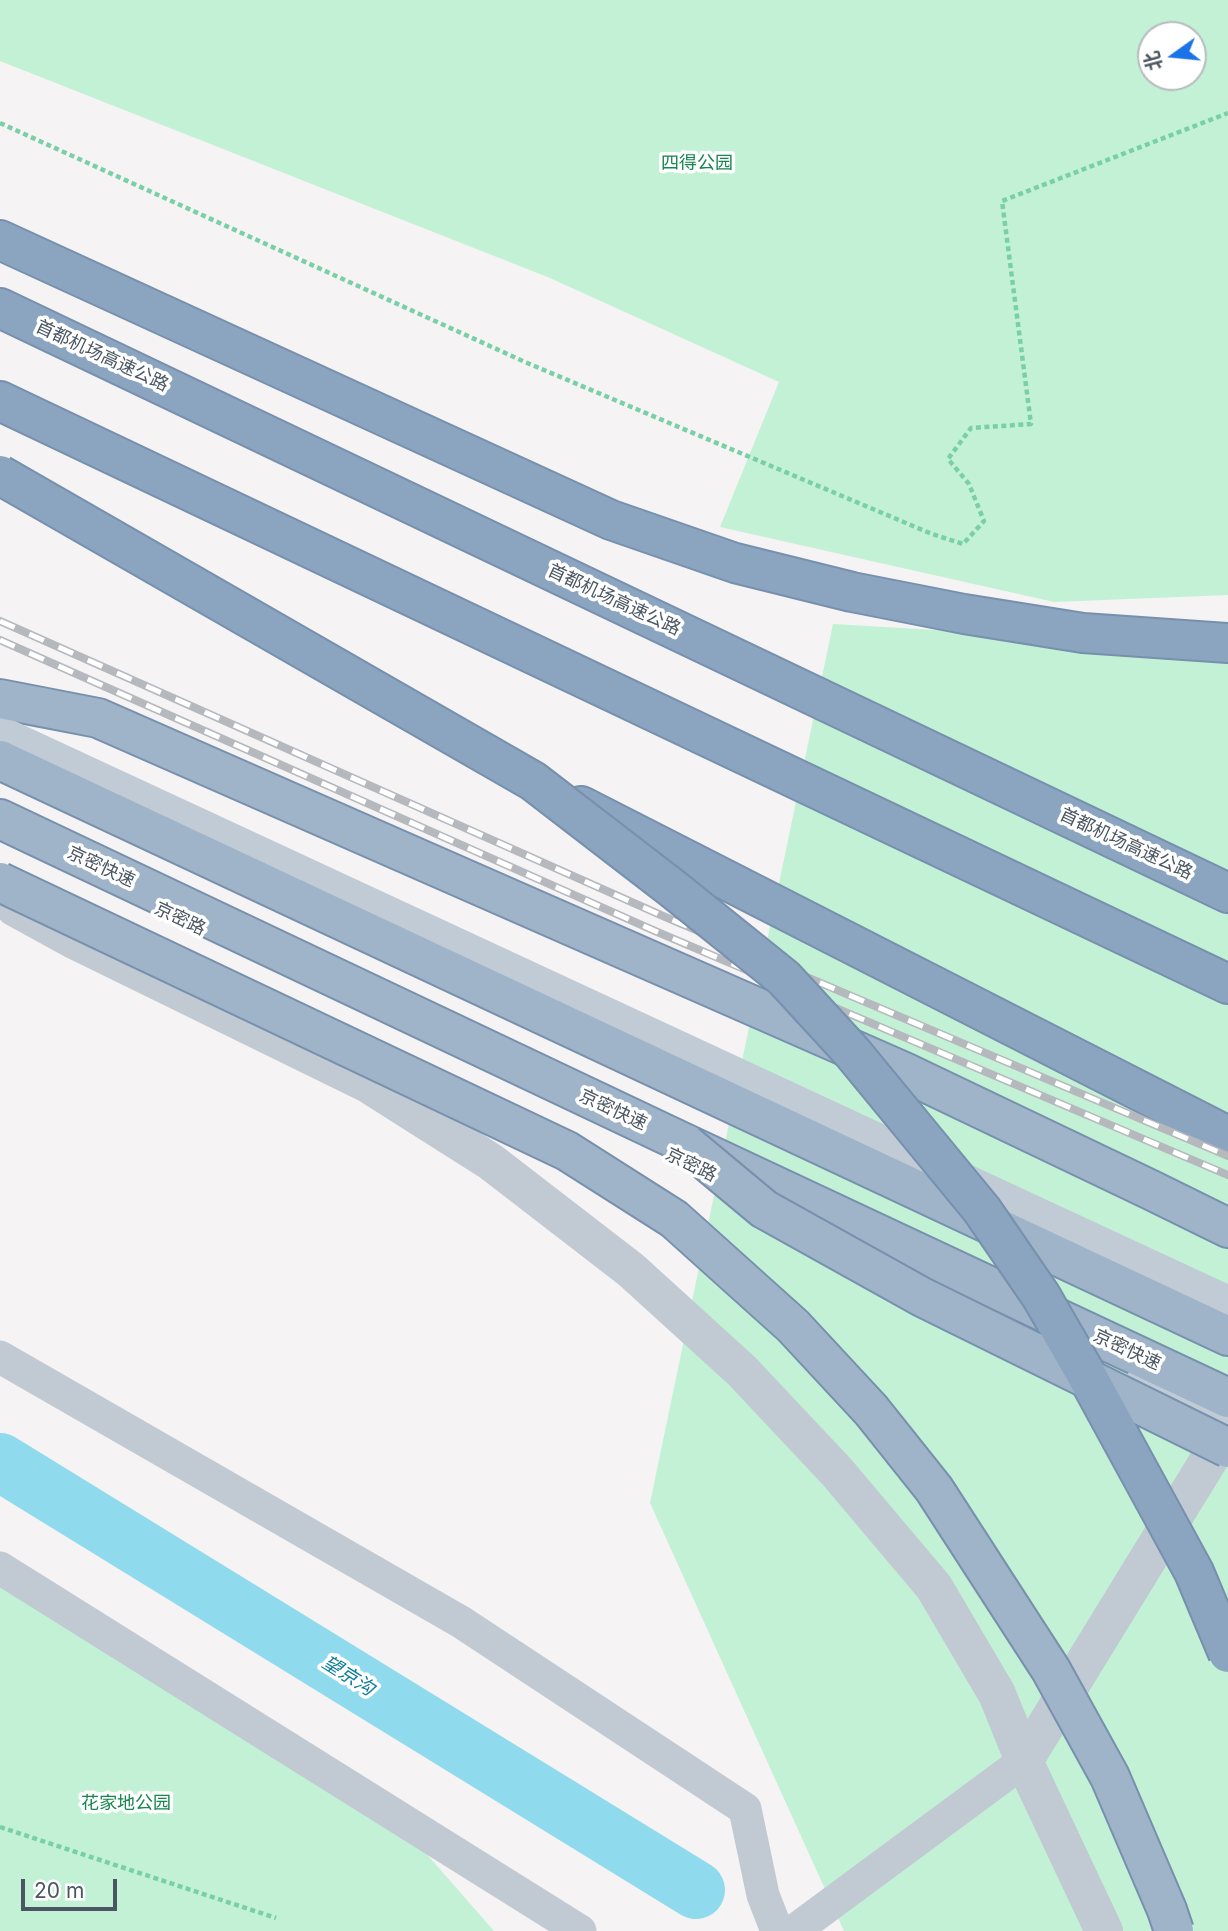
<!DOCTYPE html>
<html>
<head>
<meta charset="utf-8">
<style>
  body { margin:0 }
  #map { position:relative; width:1228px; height:1931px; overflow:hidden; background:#f5f3f3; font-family:Inter,"Noto Sans SC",sans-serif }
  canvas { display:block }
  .north { position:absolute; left:1137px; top:21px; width:70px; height:70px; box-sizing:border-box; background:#fff; border:2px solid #b7bbc0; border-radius:50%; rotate:255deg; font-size:19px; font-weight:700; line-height:28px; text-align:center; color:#4a5661 }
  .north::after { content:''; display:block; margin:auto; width:24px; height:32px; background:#1a73e8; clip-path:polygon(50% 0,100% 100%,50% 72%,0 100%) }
  .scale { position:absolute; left:21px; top:1879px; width:96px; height:32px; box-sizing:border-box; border:4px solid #4a5661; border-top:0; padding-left:9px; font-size:21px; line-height:24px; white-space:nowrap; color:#4a5661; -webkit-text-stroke:5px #fff; paint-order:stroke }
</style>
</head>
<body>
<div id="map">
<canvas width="1228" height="1931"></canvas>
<div class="north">北</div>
<div class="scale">20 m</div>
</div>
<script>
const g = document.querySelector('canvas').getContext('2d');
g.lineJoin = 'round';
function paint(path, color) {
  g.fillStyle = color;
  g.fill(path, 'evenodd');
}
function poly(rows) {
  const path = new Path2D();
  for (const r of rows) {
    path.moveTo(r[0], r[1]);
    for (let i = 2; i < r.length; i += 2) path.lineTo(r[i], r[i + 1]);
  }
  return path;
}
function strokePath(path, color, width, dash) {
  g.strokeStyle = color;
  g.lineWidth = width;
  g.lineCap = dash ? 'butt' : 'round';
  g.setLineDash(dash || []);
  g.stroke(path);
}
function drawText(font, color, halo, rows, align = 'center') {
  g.font = font + ' Inter,"Noto Sans SC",sans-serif';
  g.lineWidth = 7;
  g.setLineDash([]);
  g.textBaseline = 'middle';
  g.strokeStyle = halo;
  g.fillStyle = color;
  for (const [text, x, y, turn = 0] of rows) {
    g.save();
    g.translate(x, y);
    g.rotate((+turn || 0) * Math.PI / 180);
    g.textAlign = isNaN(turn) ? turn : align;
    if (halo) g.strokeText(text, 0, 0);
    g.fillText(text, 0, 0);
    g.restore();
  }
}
const green = poly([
  [0,0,1228,0,1228,595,1054,602,720,527,779,382,550,278,0,61],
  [1151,35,1193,35,1193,77,1151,77],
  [833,624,1228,647,1228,1931,844,1931,650,1503],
  [0,1582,389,1811,494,1931,0,1931]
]);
const river = poly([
  [0,1462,696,1890]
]);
const path = poly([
  [0,123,525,362,932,534,963,544,984,521,969,484,948,459,971,428,1031,424,1002,201,1228,113],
  [0,1827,276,1918]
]);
const minor = poly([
  [0,1357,461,1622,745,1809,763,1895,777,1931],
  [0,1568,580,1931],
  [794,1931,1024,1761]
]);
const tertiary = poly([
  [14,907,76,941,368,1084,491,1162,631,1270,742,1371,837,1472,934,1587,997,1694,1024,1761],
  [1104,1931,1024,1761,1213,1453]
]);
const secondary = poly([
  [0,735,1228,1305],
  [1143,1385,1228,1426]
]);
const trunk = poly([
  [0,699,98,718,904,1072,1151,1190,1228,1228],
  [0,760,1228,1336],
  [0,819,686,1144,1228,1398]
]);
const motorway = poly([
  [0,240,611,520,735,563,852,592,964,614,1083,633,1228,643],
  [0,308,1228,893],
  [0,401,1228,984],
  [581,806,1228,1136]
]);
const rail = poly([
  [0,621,663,916,1228,1156],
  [0,640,655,931,1228,1175]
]);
const trunkBridge = poly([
  [0,882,567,1151,674,1219,793,1326,871,1410,934,1489,1051,1670,1110,1777,1167,1910,1174,1931],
  [686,1144,764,1209,922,1297,1228,1448]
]);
const motorwayBridge = poly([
  [0,475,533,781,672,888,784,978,852,1052,982,1210,1041,1296,1086,1374,1194,1572,1228,1653]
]);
const parkNames = [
  ["四得公园",697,164],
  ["花家地公园",126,1804]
];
const streetNames = [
  ["首都机场高速公路",102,356,25],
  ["首都机场高速公路",614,600,25],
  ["首都机场高速公路",1126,844,25],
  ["京密快速",101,867,25],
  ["京密路",180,919,25],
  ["京密快速",613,1110,25],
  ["京密路",691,1165,26],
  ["京密快速",1127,1350,25]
];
const waterNames = [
  ["望京沟",348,1676,32]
];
paint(green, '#c3f1d5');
strokePath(river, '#90daee', 58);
strokePath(trunk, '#7690ad', 42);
strokePath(motorway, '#7690ad', 42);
strokePath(path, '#7ad0a6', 4.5, [5, 3.5]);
strokePath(minor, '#c1cad2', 33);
strokePath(tertiary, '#c1cad2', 38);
strokePath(secondary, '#c1cbd6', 38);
strokePath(trunk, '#9fb4c9', 38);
strokePath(motorway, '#8ba5c1', 38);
strokePath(rail, '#b5b8bd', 8);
strokePath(rail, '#fff', 5, [16]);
strokePath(trunkBridge, '#7690ad', 42, []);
strokePath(motorwayBridge, '#7690ad', 42, []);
strokePath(trunkBridge, '#9fb4c9', 38);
strokePath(motorwayBridge, '#8ba5c1', 38);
drawText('18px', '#17864f', '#fff', parkNames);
drawText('18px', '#4a5661', '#fff', streetNames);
drawText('italic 19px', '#0c7c9b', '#fff', waterNames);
</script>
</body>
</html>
